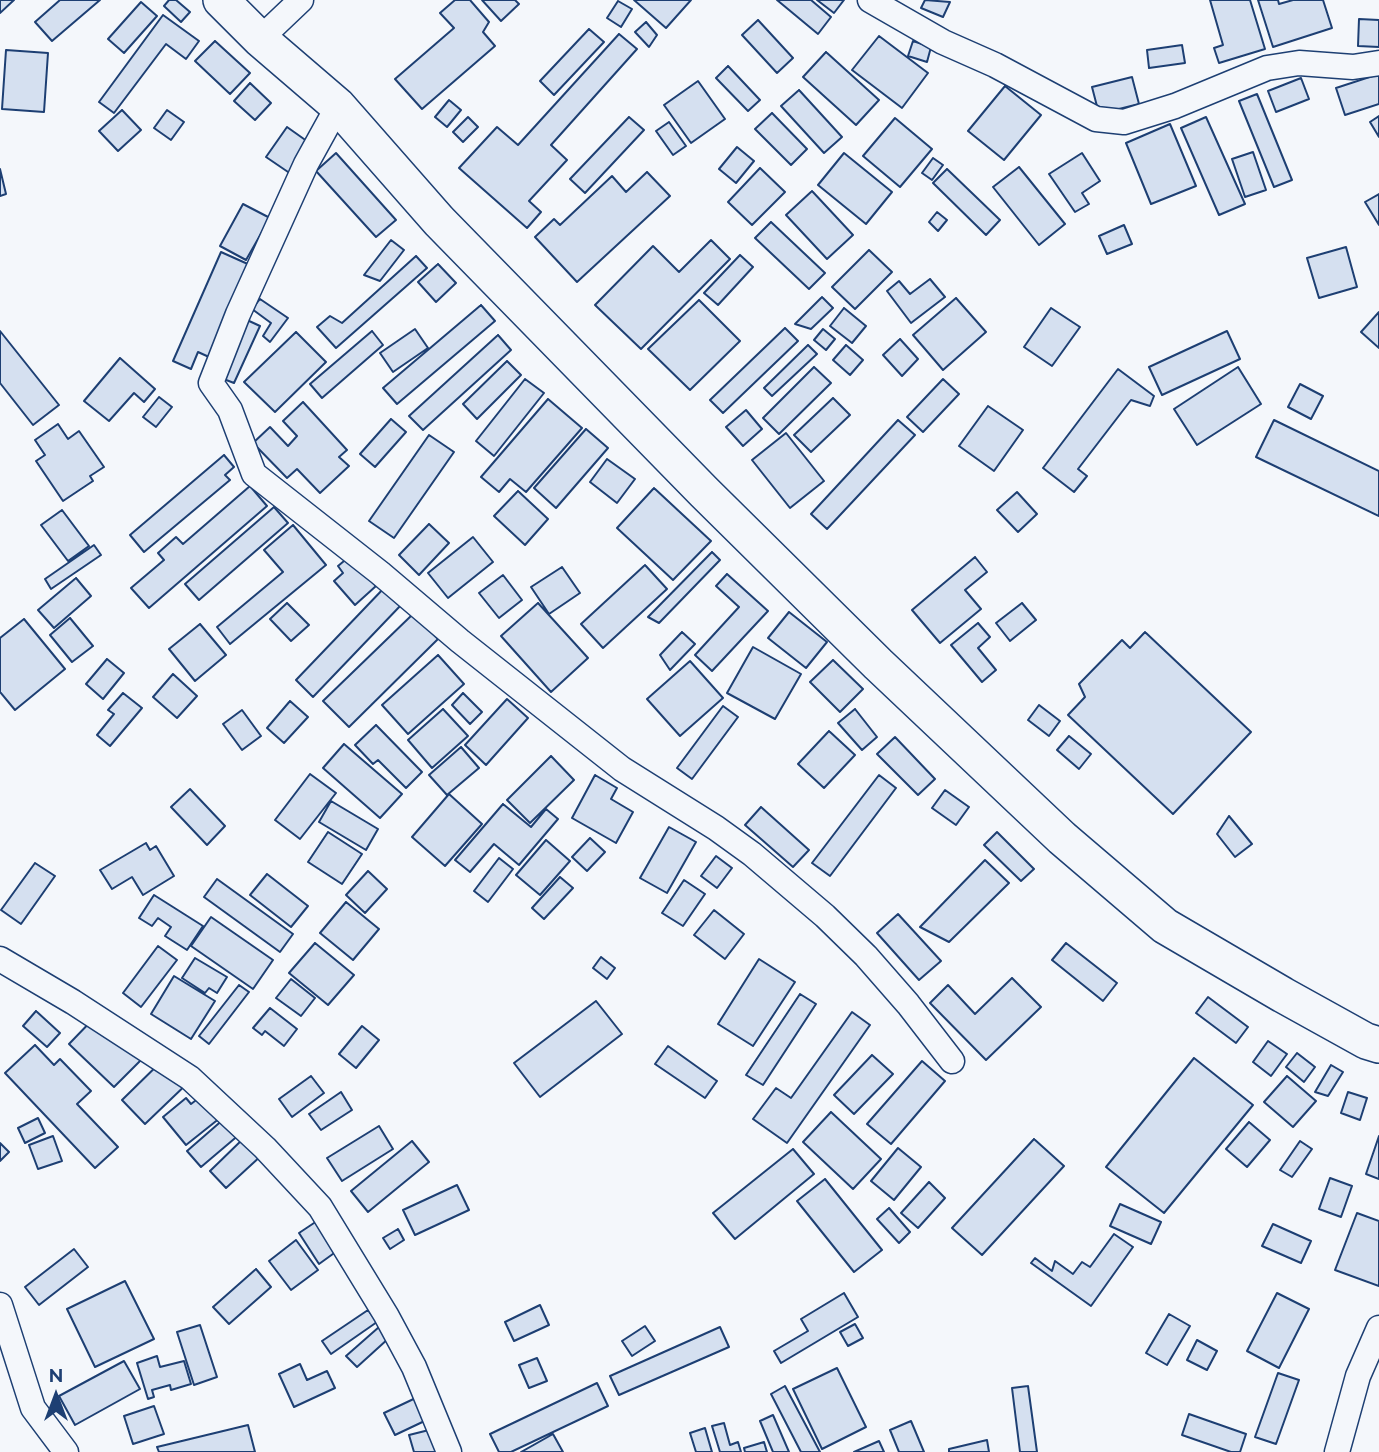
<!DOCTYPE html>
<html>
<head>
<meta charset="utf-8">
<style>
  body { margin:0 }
  #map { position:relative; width:1379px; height:1452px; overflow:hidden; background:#f4f7fb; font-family:Raleway,sans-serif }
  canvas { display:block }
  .north { position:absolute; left:21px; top:1361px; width:70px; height:70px; -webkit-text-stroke:5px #f4f7fb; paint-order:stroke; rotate:0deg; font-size:19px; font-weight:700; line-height:28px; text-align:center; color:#1d3f73 }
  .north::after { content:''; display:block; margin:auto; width:24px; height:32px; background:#1d3f73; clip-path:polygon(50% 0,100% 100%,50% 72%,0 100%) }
</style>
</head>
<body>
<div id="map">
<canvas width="1379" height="1452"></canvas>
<div class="north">N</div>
</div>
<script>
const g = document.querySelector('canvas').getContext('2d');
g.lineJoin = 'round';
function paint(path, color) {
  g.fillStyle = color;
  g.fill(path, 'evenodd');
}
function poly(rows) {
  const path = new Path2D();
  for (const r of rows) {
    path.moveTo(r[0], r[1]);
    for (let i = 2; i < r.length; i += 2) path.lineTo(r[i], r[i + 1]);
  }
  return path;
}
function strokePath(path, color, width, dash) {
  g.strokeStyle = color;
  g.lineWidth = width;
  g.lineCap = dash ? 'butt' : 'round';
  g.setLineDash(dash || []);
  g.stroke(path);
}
const building = poly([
  [0,0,14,0,0,13,0,0],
  [60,0,100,0,52,41,35,22,60,0],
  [169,0,176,0,190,12,181,22,164,6,169,0],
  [455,0,470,0,489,22,483,32,495,46,422,109,395,79,454,28,440,13,455,0],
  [482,0,515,0,519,4,501,21,482,0],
  [634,0,691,0,666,28,634,0],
  [777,0,811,0,831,17,818,34,777,0],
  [817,0,844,0,834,13,817,0],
  [925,0,950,2,943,17,921,8,925,0],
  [1210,0,1250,0,1265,49,1219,63,1214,48,1223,45,1210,0],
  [1258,0,1278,0,1279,4,1293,0,1323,0,1332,28,1273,47,1258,0],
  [618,1,632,9,621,27,607,18,618,1],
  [141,2,157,16,124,53,108,39,141,2],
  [163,15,199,41,186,59,166,44,114,113,99,102,163,15],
  [1359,19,1379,20,1379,47,1358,46,1359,19],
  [758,20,793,58,777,73,742,35,758,20],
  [646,22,657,35,649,47,635,32,646,22],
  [589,29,604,42,554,95,540,81,589,29],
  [619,34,637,49,551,145,567,160,529,201,541,212,527,228,459,168,497,127,518,145,619,34],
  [879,36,928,73,902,108,852,70,879,36],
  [215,41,250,73,230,94,195,61,215,41],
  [913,41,931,47,927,62,908,56,913,41],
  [1182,45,1185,63,1149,68,1147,50,1182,45],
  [6,50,48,53,44,112,2,109,6,50],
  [826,52,879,100,856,125,803,77,826,52],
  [728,66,760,100,748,111,716,78,728,66],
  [1379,74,1379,104,1345,115,1336,88,1379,74],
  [1132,77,1139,104,1099,114,1092,87,1132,77],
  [1301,78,1309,99,1276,112,1268,91,1301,78],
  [698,81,725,119,691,143,664,105,698,81],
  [250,83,271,103,255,120,234,101,250,83],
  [1005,86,1041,115,1004,160,968,131,1005,86],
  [799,90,842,137,824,153,781,106,799,90],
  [1257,94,1292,180,1274,187,1239,101,1257,94],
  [449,100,461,110,447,127,435,117,449,100],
  [122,110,141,130,118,151,99,131,122,110],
  [167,110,184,122,171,140,154,128,167,110],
  [772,113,807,149,791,165,755,129,772,113],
  [1379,116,1379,137,1370,122,1379,116],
  [468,117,478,127,463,142,453,132,468,117],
  [629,117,644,130,585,193,570,179,629,117],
  [1206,117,1245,204,1219,215,1181,128,1206,117],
  [895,118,932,149,900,187,863,156,895,118],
  [669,122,686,146,673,155,656,131,669,122],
  [1170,124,1196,186,1151,204,1126,143,1170,124],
  [287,127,311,144,291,174,266,157,287,127],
  [737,147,754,161,736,183,719,169,737,147],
  [1253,152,1266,190,1245,197,1232,159,1253,152],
  [336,153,396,220,376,237,316,171,336,153],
  [844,153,892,192,866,224,818,185,844,153],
  [1082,153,1100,181,1082,193,1089,204,1075,212,1049,174,1082,153],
  [933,158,943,165,932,180,922,173,933,158],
  [1019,167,1065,224,1039,245,993,187,1019,167],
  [760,168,785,192,752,225,728,202,760,168],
  [0,169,6,194,0,196,0,169],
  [947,169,1000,220,986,235,933,183,947,169],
  [647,172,670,196,577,282,535,237,554,219,560,225,612,176,626,192,647,172],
  [812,191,853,235,827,259,786,215,812,191],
  [1379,194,1379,225,1365,202,1379,194],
  [243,204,270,218,246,260,220,246,243,204],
  [937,212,947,220,938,231,929,222,937,212],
  [771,222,825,273,809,289,755,238,771,222],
  [1124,225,1132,244,1107,254,1099,236,1124,225],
  [391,240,404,250,380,281,364,275,391,240],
  [711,240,730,259,641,349,595,305,653,246,679,272,711,240],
  [1346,247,1357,287,1319,298,1307,258,1346,247],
  [869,250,892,272,855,309,832,287,869,250],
  [221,252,250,265,209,357,198,352,191,369,173,361,221,252],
  [740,255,753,267,718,305,704,293,740,255],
  [416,256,427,268,336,348,317,327,330,316,342,323,416,256],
  [438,264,456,283,436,302,418,282,438,264],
  [930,279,945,297,911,323,887,291,899,281,910,294,930,279],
  [822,297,833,308,811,329,795,324,822,297],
  [956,298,986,332,943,370,913,335,956,298],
  [260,299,288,318,270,342,263,336,271,323,252,309,260,299],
  [699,300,740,341,690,390,648,349,699,300],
  [481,305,495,321,397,404,383,388,481,305],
  [844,308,866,326,852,343,830,326,844,308],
  [1051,308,1080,327,1052,366,1024,347,1051,308],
  [1379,312,1379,348,1361,332,1379,312],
  [247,320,260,326,234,383,221,378,247,320],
  [785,328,798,341,723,413,710,400,785,328],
  [415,329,428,348,393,372,380,353,415,329],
  [823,329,835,339,826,350,814,340,823,329],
  [0,331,59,405,33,425,0,383,0,331],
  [372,331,383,345,322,398,310,384,372,331],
  [1227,331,1240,359,1162,395,1149,367,1227,331],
  [296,332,326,362,275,412,244,382,296,332],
  [498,335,511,350,423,430,409,416,498,335],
  [900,339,918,359,902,376,883,355,900,339],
  [808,345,817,354,772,396,764,388,808,345],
  [846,345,863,360,850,375,833,360,846,345],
  [120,358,155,389,144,402,134,393,109,421,84,401,120,358],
  [507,361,521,375,477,419,463,404,507,361],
  [814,367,831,383,779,434,763,418,814,367],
  [1238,367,1261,404,1197,445,1174,409,1238,367],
  [1118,369,1154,396,1150,406,1131,400,1078,469,1087,476,1074,492,1043,468,1118,369],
  [525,379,544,393,494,456,476,441,525,379],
  [943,379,959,394,923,432,907,417,943,379],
  [1300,384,1323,396,1311,419,1288,407,1300,384],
  [159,397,172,407,156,427,143,417,159,397],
  [833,398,850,415,811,452,794,435,833,398],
  [548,399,582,428,526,492,510,479,499,492,481,477,548,399],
  [303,402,347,450,339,457,349,466,320,493,297,469,287,478,253,443,270,427,288,446,297,436,283,421,303,402],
  [988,406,1023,430,994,471,959,446,988,406],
  [746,410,762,429,743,446,726,427,746,410],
  [391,419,406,432,375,467,360,454,391,419],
  [898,420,915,435,827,529,811,514,898,420],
  [1274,420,1379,471,1379,516,1256,457,1274,420],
  [58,424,68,439,79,431,104,467,90,476,93,481,63,501,36,461,45,455,35,440,58,424],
  [586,429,608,448,556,508,534,488,586,429],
  [786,433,824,481,790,508,752,460,786,433],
  [429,435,454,452,394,538,369,521,429,435],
  [224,455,234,467,225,475,230,480,144,552,130,535,224,455],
  [607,459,635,479,617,503,590,482,607,459],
  [250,486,267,506,149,608,131,588,164,560,158,553,176,537,183,544,250,486],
  [654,488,711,541,673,580,617,528,654,488],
  [518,491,548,519,525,545,494,516,518,491],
  [1017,492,1037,514,1018,532,997,510,1017,492],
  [274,507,288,523,199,600,185,584,274,507],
  [62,510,89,546,68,561,41,525,62,510],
  [429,524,449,543,419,575,399,555,429,524],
  [293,525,326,565,230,644,217,627,283,572,264,550,293,525],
  [473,537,493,562,448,598,428,573,473,537],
  [94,545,101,555,51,589,45,579,94,545],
  [712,552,720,560,659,623,648,617,712,552],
  [350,556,376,586,355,605,334,581,343,573,338,566,350,556],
  [975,557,987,572,965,590,981,609,940,643,912,610,975,557],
  [645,565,667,589,603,648,581,624,645,565],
  [562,567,580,593,549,614,531,587,562,567],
  [727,574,768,611,712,671,695,655,739,607,716,586,727,574],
  [503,575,522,600,499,618,479,593,503,575],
  [76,578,91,596,54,628,38,610,76,578],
  [385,587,402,604,313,697,296,680,385,587],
  [287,603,309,625,291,641,270,619,287,603],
  [538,603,588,658,551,692,501,636,538,603],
  [1022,603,1036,620,1010,641,996,623,1022,603],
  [789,612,827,642,806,668,768,638,789,612],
  [413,614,438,639,349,727,323,701,413,614],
  [70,618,93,646,72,662,50,635,70,618],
  [24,619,65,669,15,710,0,692,0,638,24,619],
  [978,623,990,637,978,648,996,670,982,682,951,645,978,623],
  [200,624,226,655,195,681,169,649,200,624],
  [682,632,695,644,670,670,660,655,682,632],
  [1145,632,1251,732,1173,814,1068,715,1085,697,1079,684,1122,640,1130,648,1145,632],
  [753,647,801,674,775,719,727,693,753,647],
  [438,655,464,684,408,734,382,705,438,655],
  [107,659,124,673,103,699,86,684,107,659],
  [833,660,863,689,840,712,810,682,833,660],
  [690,661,723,698,680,736,647,699,690,661],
  [173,674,197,696,177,718,153,697,173,674],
  [123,693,142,708,110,746,97,735,114,714,108,710,123,693],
  [463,693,482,712,470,724,452,705,463,693],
  [507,699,528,718,486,765,465,745,507,699],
  [290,701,308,717,284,743,267,728,290,701],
  [1039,705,1060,721,1049,736,1028,720,1039,705],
  [723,706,738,717,692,779,677,768,723,706],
  [443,709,468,736,432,768,408,740,443,709],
  [855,709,877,737,862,750,838,723,855,709],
  [242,710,261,736,242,750,223,724,242,710],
  [376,725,422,772,406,788,378,760,373,764,355,745,376,725],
  [829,731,855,755,824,788,798,764,829,731],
  [1069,736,1091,754,1079,769,1057,750,1069,736],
  [895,737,935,779,918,795,877,754,895,737],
  [344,744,402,794,380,818,323,768,344,744],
  [461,747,479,768,447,795,429,775,461,747],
  [551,756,574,780,530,823,507,800,551,756],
  [310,774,336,793,300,839,275,820,310,774],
  [595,775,617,788,611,799,633,812,616,843,572,818,595,775],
  [879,775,896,788,830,876,812,863,879,775],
  [190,789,225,826,207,845,171,807,190,789],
  [945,790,969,807,956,825,932,808,945,790],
  [449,794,482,824,445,866,412,837,449,794],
  [331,801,378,829,366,850,319,822,331,801],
  [503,804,531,827,546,809,558,819,519,865,494,844,470,872,455,860,503,804],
  [761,807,809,850,793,867,745,825,761,807],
  [1229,816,1252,844,1235,857,1217,834,1229,816],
  [669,827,696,842,667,893,640,878,669,827],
  [328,832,362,854,342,884,308,862,328,832],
  [997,832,1034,869,1021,881,984,845,997,832],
  [590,838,605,852,587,871,572,857,590,838],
  [546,840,570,861,540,895,516,875,546,840],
  [146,843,150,850,156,846,174,876,143,895,132,877,112,889,100,870,146,843],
  [716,856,732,868,717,888,701,876,716,856],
  [499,858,513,869,488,902,474,891,499,858],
  [985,860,1009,883,949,942,920,927,985,860],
  [35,863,55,876,21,924,1,910,35,863],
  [368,871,387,889,365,913,346,895,368,871],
  [267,874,308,906,291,927,250,895,267,874],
  [560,877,573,888,544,919,532,908,560,877],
  [217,879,293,934,280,952,204,897,217,879],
  [684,880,705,894,683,926,662,913,684,880],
  [154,895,203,926,187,950,165,936,171,927,158,918,152,926,139,918,154,895],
  [346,902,379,929,353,960,320,933,346,902],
  [714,910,744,934,725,959,694,935,714,910],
  [898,914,941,961,919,980,877,933,898,914],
  [211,917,273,960,253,989,191,946,211,917],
  [315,943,354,975,328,1005,289,973,315,943],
  [1066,943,1117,983,1103,1001,1052,960,1066,943],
  [158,946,177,960,141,1007,123,993,158,946],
  [601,957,615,968,607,979,593,968,601,957],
  [195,958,227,977,217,993,209,988,205,993,182,978,195,958],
  [759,959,795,982,753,1046,718,1024,759,959],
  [174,976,215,1001,191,1039,151,1014,174,976],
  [1012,978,1041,1007,986,1060,930,1003,948,985,975,1014,1012,978],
  [291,979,315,998,301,1016,276,998,291,979],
  [239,985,249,992,209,1044,199,1036,239,985],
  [800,994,816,1004,763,1085,746,1075,800,994],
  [1208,997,1248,1027,1236,1043,1196,1013,1208,997],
  [596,1001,622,1034,540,1097,514,1063,596,1001],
  [270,1008,297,1029,284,1046,265,1031,262,1035,253,1028,270,1008],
  [36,1011,60,1033,47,1047,23,1026,36,1011],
  [852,1012,870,1025,787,1143,753,1119,776,1088,791,1098,852,1012],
  [98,1014,144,1057,114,1087,69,1044,98,1014],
  [362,1026,379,1040,356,1068,339,1054,362,1026],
  [1268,1041,1287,1054,1271,1076,1253,1062,1268,1041],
  [35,1045,54,1065,60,1059,91,1091,77,1104,118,1147,95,1168,5,1073,35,1045],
  [668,1046,717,1081,705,1098,655,1064,668,1046],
  [170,1053,194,1077,145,1124,122,1100,170,1053],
  [1297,1053,1315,1067,1304,1082,1286,1067,1297,1053],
  [872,1055,893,1074,854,1114,834,1095,872,1055],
  [1194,1058,1253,1105,1164,1213,1106,1167,1194,1058],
  [922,1061,945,1081,891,1144,867,1124,922,1061],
  [1331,1065,1343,1072,1328,1096,1315,1092,1331,1065],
  [311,1076,324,1093,292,1117,279,1099,311,1076],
  [1287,1076,1316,1101,1293,1127,1264,1102,1287,1076],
  [212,1088,230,1110,186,1145,163,1117,186,1098,191,1104,212,1088],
  [341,1092,352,1110,321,1130,309,1114,341,1092],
  [1348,1092,1367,1098,1360,1120,1341,1113,1348,1092],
  [233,1111,247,1128,201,1167,187,1151,233,1111],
  [831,1112,881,1159,853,1189,803,1142,831,1112],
  [38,1118,45,1133,25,1143,18,1128,38,1118],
  [1249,1122,1270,1140,1247,1167,1226,1149,1249,1122],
  [379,1126,393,1149,342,1181,327,1158,379,1126],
  [53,1136,62,1161,38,1169,29,1145,53,1136],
  [246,1136,263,1154,226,1188,210,1171,246,1136],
  [1379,1136,1379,1179,1366,1174,1379,1136],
  [1034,1139,1064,1166,982,1255,952,1228,1034,1139],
  [412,1141,429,1162,368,1212,351,1191,412,1141],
  [1300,1141,1312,1149,1292,1177,1280,1170,1300,1141],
  [0,1143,9,1152,0,1161,0,1143],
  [898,1148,921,1167,894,1200,871,1181,898,1148],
  [793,1149,814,1174,735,1239,713,1213,793,1149],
  [1330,1178,1352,1186,1341,1217,1319,1209,1330,1178],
  [825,1179,882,1250,854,1272,797,1201,825,1179],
  [929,1182,945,1198,918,1228,901,1213,929,1182],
  [457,1185,469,1210,415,1235,403,1210,457,1185],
  [1120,1204,1161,1222,1151,1244,1110,1226,1120,1204],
  [889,1208,910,1232,899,1243,877,1219,889,1208],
  [1357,1213,1379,1221,1379,1286,1335,1270,1357,1213],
  [317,1221,337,1251,319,1264,299,1233,317,1221],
  [1273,1224,1311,1241,1301,1263,1262,1246,1273,1224],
  [398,1229,404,1240,390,1249,383,1238,398,1229],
  [1114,1234,1133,1247,1091,1306,1031,1263,1035,1258,1052,1271,1055,1261,1073,1274,1082,1262,1090,1267,1114,1234],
  [296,1240,318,1270,291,1290,269,1261,296,1240],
  [74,1249,88,1267,39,1305,25,1287,74,1249],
  [256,1269,271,1287,229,1324,213,1307,256,1269],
  [125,1281,154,1339,95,1367,67,1309,125,1281],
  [844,1293,858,1317,781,1363,774,1351,808,1331,801,1319,844,1293],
  [1277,1293,1309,1309,1279,1368,1247,1351,1277,1293],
  [540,1305,549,1325,514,1341,505,1322,540,1305],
  [368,1310,377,1322,331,1354,322,1341,368,1310],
  [1169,1314,1190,1326,1167,1365,1146,1353,1169,1314],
  [855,1324,863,1338,848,1346,840,1332,855,1324],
  [200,1325,217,1377,194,1385,177,1332,200,1325],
  [645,1326,655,1341,632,1356,622,1341,645,1326],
  [379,1327,389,1338,357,1367,346,1356,379,1327],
  [720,1327,729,1347,619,1395,610,1376,720,1327],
  [1197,1340,1217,1351,1207,1370,1187,1360,1197,1340],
  [157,1356,160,1367,184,1361,191,1384,171,1390,170,1385,152,1390,154,1397,148,1399,137,1363,157,1356],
  [537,1358,547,1381,529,1388,519,1365,537,1358],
  [124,1361,140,1389,75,1425,59,1396,124,1361],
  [300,1364,307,1380,327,1371,335,1388,294,1407,279,1374,300,1364],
  [837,1368,866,1427,822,1449,793,1389,837,1368],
  [1278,1373,1299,1380,1276,1444,1255,1437,1278,1373],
  [597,1383,608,1406,511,1452,499,1452,490,1434,597,1383],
  [785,1386,820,1452,801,1452,771,1394,785,1386],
  [1028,1386,1037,1452,1020,1452,1012,1388,1028,1386],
  [422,1395,433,1417,395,1435,384,1413,422,1395],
  [154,1406,164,1434,133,1444,124,1416,154,1406],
  [1189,1414,1246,1434,1240,1452,1231,1452,1182,1435,1189,1414],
  [773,1415,789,1452,773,1452,760,1421,773,1415],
  [911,1421,924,1452,899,1452,890,1430,911,1421],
  [724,1423,730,1445,738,1442,741,1452,720,1452,712,1426,724,1423],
  [248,1425,255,1452,159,1452,157,1447,248,1425],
  [437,1428,443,1452,414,1452,409,1435,437,1428],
  [705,1428,712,1452,696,1452,690,1433,705,1428],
  [553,1434,563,1452,521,1452,553,1434],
  [987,1440,989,1452,949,1452,949,1449,987,1440],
  [879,1441,884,1452,854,1452,879,1441],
  [764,1442,767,1452,745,1452,744,1448,764,1442]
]);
const minor = poly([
  [870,0,943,42,995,65,1096,119,1124,122,1175,106,1267,68,1299,63,1353,67,1379,63],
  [260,39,301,0],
  [338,106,306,164,238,314,211,383,230,410,254,474,380,573,460,641,622,769,716,828,752,854,825,916,866,956,908,1004,952,1061],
  [0,959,73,1002,190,1078,265,1148,320,1207,386,1315,414,1367,449,1452],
  [0,1305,33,1408,66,1452],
  [1337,1452,1358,1376,1379,1328]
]);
const secondary = poly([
  [221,0,260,39,338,106,439,221,704,492,878,664,1062,838,1165,926,1283,995,1366,1041,1379,1045]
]);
paint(building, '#d5e0f0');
strokePath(building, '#1d3f73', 2);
strokePath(minor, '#1d3f73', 27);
strokePath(secondary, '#1d3f73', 38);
strokePath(minor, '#f4f7fb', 24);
strokePath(secondary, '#f4f7fb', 35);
</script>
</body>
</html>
